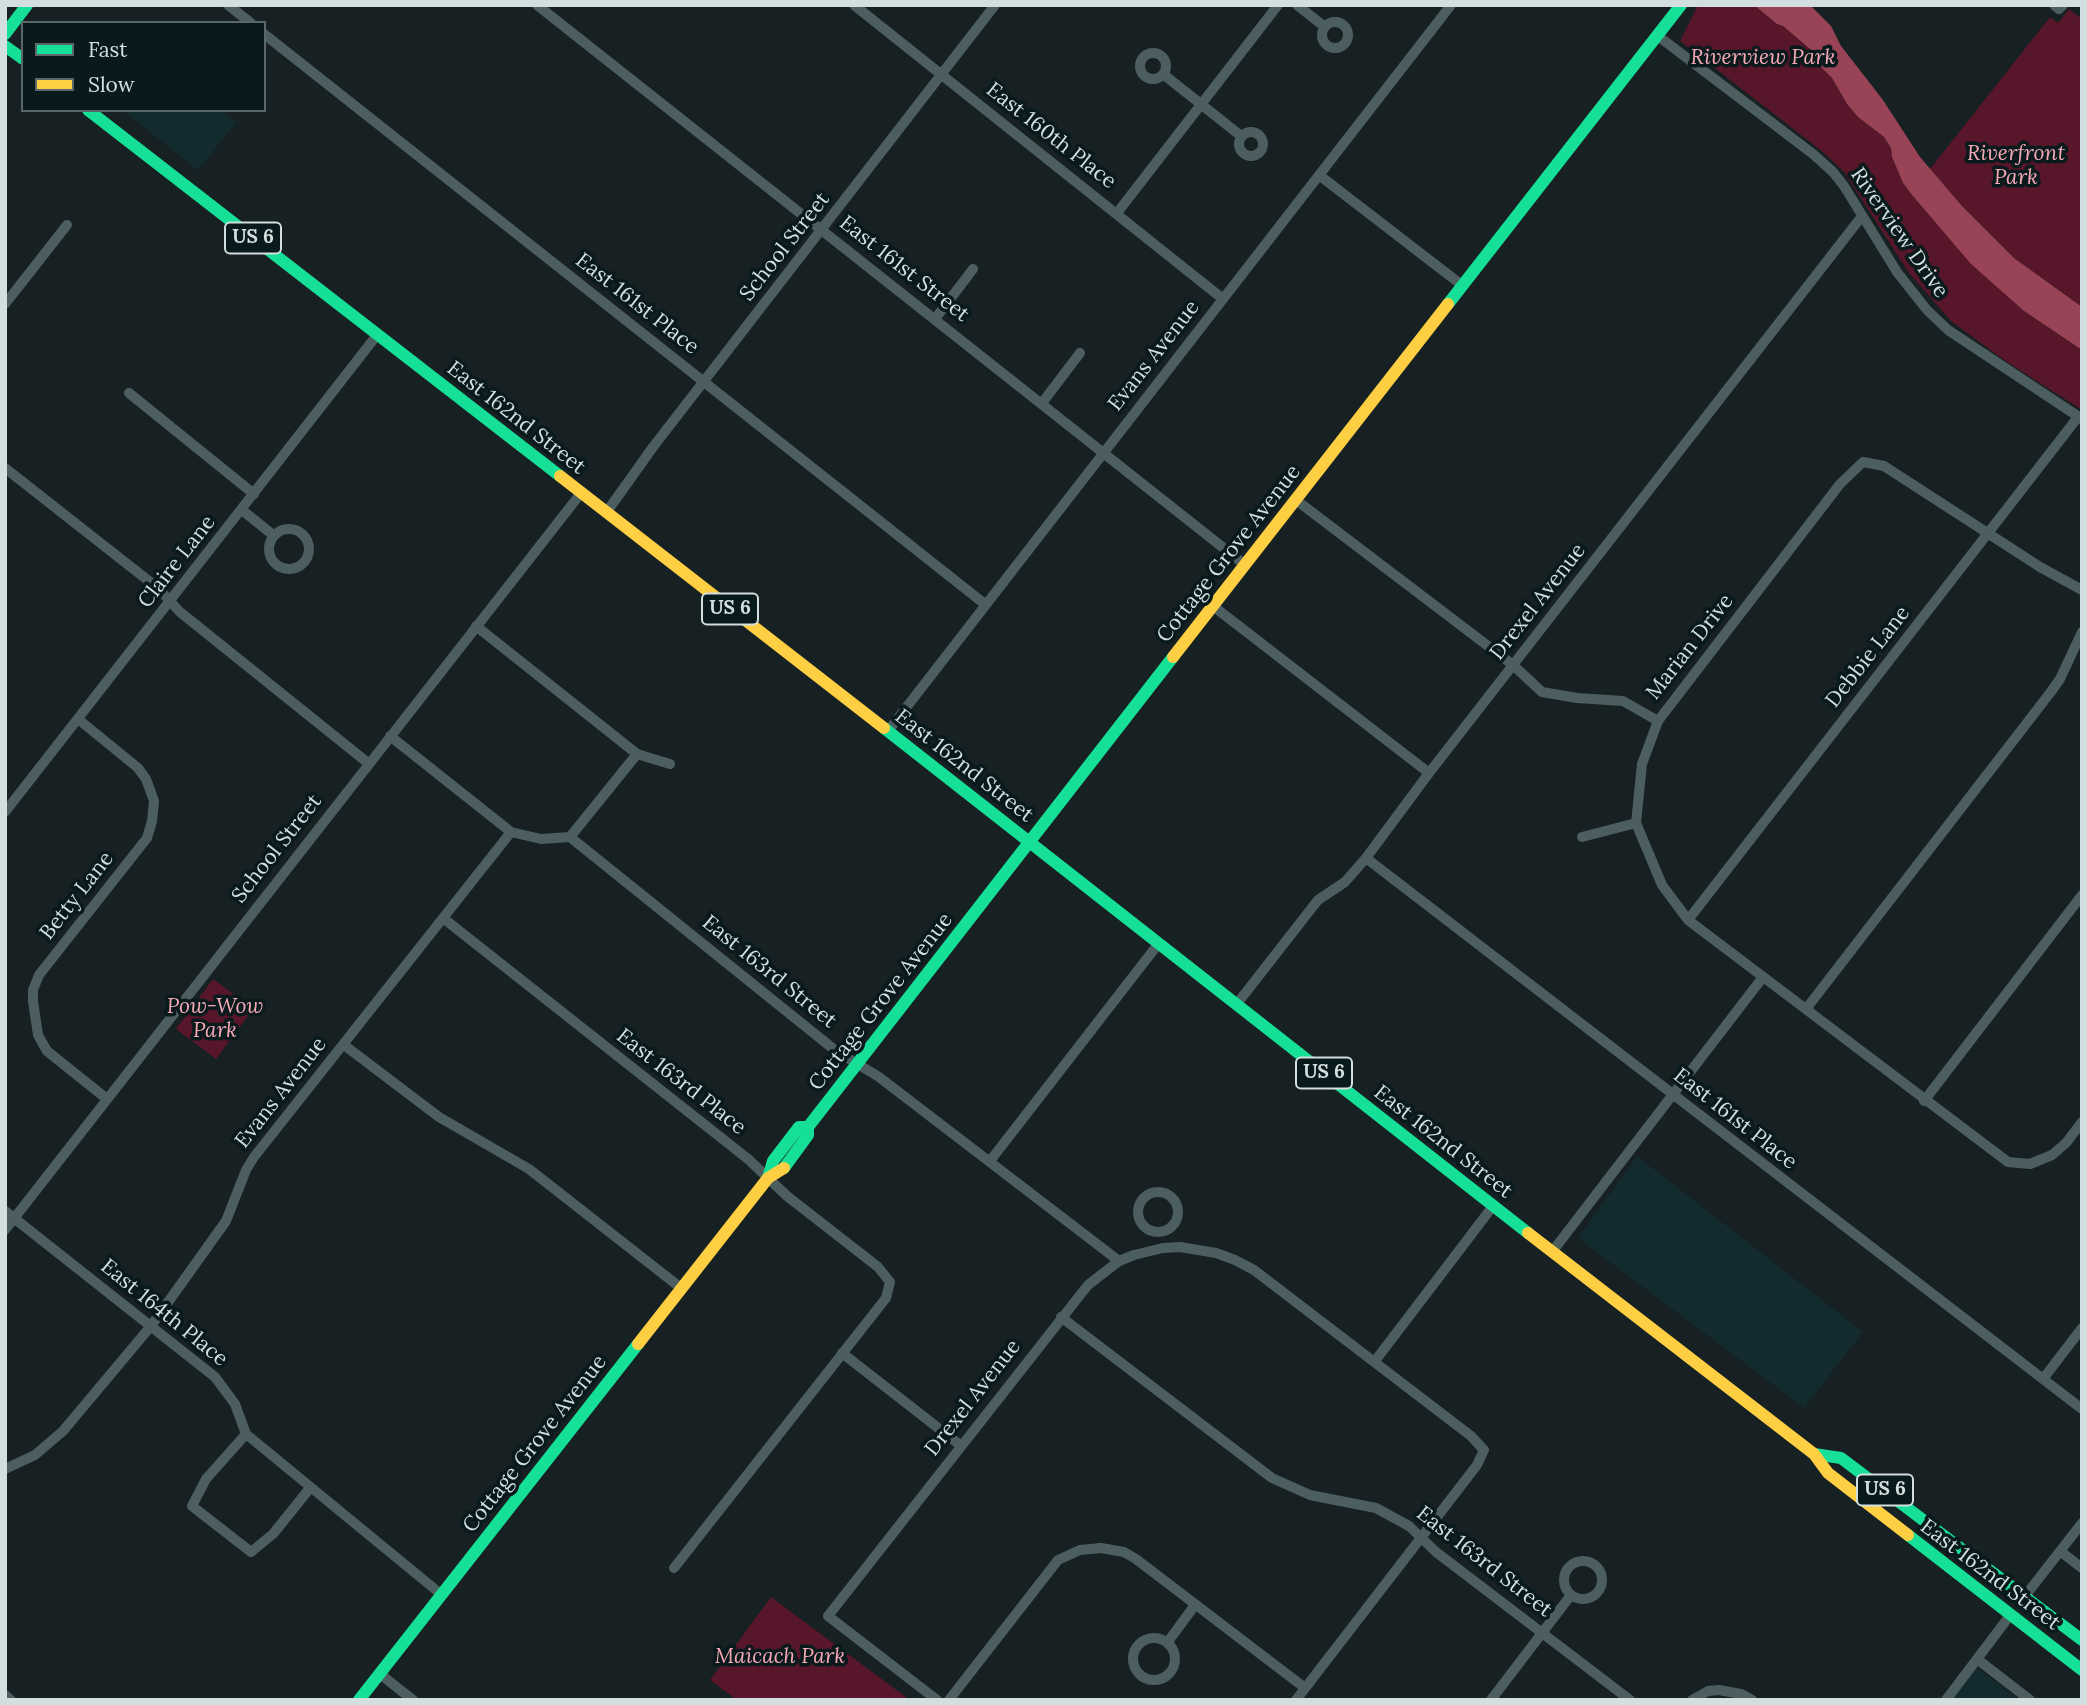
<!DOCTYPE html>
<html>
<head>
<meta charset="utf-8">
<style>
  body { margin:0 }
  #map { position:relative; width:2087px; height:1705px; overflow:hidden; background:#172022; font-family:Lora,serif }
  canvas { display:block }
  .frame { position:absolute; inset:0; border:7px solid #d3dedf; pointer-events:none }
  .legend { position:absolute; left:21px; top:21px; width:245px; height:91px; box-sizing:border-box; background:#091a1d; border:2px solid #5a686b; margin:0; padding:9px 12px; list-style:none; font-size:21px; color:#d3dedf }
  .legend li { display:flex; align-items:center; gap:14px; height:35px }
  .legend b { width:35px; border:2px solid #5a686b }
</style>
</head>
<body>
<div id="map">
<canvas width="2087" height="1705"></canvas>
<div class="frame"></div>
<ul class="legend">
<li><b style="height:9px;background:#16e098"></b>Fast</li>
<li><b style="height:9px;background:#ffcf43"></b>Slow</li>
</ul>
</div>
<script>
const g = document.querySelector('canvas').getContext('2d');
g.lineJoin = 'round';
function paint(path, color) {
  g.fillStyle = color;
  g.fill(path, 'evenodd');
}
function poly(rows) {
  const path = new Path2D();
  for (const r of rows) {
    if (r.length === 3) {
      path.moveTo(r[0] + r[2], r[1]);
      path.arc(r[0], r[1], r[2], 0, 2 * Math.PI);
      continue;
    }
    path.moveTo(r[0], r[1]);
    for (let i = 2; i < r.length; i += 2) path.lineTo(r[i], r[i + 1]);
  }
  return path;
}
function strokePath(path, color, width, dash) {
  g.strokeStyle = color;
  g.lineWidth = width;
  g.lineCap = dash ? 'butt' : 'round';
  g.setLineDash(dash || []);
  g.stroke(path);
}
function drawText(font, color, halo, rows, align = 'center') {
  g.font = font + ' Lora,serif';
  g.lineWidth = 7;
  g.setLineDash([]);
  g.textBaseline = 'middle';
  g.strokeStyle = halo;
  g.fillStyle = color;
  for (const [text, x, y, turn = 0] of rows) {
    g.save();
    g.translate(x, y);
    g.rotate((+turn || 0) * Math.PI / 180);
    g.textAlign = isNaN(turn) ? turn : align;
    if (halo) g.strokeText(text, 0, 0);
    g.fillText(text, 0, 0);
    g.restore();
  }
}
const built = poly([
  [122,110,222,110,237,122,198,170],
  [1637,1156,1863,1332,1804,1408,1578,1238],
  [1976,1667,2020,1700,1951,1700]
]);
const green = poly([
  [1698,5,1754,5,1777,24,1783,26,1817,55,1821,66,1832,78,1847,104,1858,117,1884,137,1891,148,1892,157,1903,183,1912,195,1971,263,2024,311,2082,350,2082,410,2004,360,1951,321,1909,273,1844,172,1823,152,1680,41],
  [2069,9,2082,19,2082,307,2014,258,1962,206,1930,169,2050,17,2058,23],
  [213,979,253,1009,216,1059,176,1029],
  [771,1597,910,1700,737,1700,710,1680]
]);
const water = poly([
  [1754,5,1810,5,1831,26,1841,46,1883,100,1920,157,1962,206,2014,258,2082,307,2082,350,2024,311,1971,264,1912,195,1903,183,1892,157,1891,148,1884,137,1858,117,1847,104,1832,78,1820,66,1817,55,1783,26,1777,24]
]);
const street = poly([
  [228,5,251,23],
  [537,5,1245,565],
  [854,5,1223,299],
  [1297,5,1325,27],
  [2054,5,2059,9,2063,5],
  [1335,35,13],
  [264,34,986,605],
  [1658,36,1813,154,1833,172,1844,186,1897,272,1927,310,1948,330,2082,419],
  [1153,66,13],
  [1163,74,1241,136],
  [1251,144,12],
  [1319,175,1463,286],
  [1117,213,1278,5],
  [5,304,67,225],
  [935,319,973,269],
  [129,393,254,494],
  [1042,403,1080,353],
  [5,468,159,589,180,612,368,763],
  [1296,500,1513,665,1542,692,1577,698,1623,701,1658,721],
  [242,510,273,535],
  [606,513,653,447,995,5],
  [289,549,20],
  [2082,590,2040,567,1884,466,1863,462,1840,484,1658,721,1642,764,1636,823,1662,885,1688,920,2008,1162,2030,1164,2052,1155,2066,1143,2082,1122],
  [1213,606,1429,773],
  [476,626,637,754,670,764],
  [78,719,138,768,146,779,154,801,152,821,147,838,39,975,33,990,33,1001,38,1035,47,1051,107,1099],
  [888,731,1451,5],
  [390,736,511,832,541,839,570,837,836,1051,879,1077,1119,1261],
  [5,812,377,335],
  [570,837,637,754],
  [1582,837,1636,823],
  [1366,858,2082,1409],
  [443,918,748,1159,787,1196,878,1267,890,1282,886,1298,674,1568],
  [1688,920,2078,417],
  [1236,1005,1318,900,1345,882,1366,858,1429,773,1862,216],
  [1806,1009,2050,693,2060,679,2082,632],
  [344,1045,439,1117,529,1169,681,1288],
  [1924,1101,2082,895],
  [990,1161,1159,943],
  [1158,1212,20],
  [5,1211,215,1377,235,1404,246,1434,442,1595],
  [5,1230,581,493],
  [1552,1252,1763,977],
  [1061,1317,1272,1478,1310,1495,1376,1508,1409,1526,1436,1552,1630,1700],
  [842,1353,960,1445],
  [1375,1361,1493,1206],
  [2043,1379,2082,1328],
  [246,1434,206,1479,192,1506,251,1552,273,1534,310,1488],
  [5,1469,35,1455,63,1431,151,1326,226,1221,246,1170,254,1157,511,832],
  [2060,1551,2082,1568],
  [1583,1580,19],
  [2025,1596,2082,1523],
  [1154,1659,21],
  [1167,1643,1195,1605],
  [1977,1659,2030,1700],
  [380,1674,413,1700],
  [5,1695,11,1700],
  [937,1700,828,1616,1088,1285,1119,1261,1134,1255,1163,1248,1180,1247,1216,1253,1235,1260,1254,1270,1471,1436,1484,1450,1477,1465,1296,1700],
  [949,1700,1058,1560,1080,1550,1101,1548,1124,1552,1136,1559,1305,1688],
  [1491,1700,1571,1595],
  [1692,1700,1708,1691,1719,1690,1741,1694,1752,1700],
  [1946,1700,2011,1614]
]);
const fast = poly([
  [5,34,27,5],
  [5,46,23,59],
  [88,110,560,476],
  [1448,304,1681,5],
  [884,728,1528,1233],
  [784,1168,808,1135,808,1127,1173,657],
  [768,1178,773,1161,799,1127,808,1127],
  [1814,1454,1841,1458,2082,1640],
  [1908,1535,2082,1670],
  [359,1700,638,1344]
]);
const slow = poly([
  [560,476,884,728],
  [1173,657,1448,304],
  [1528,1233,1814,1454,1828,1473,1908,1535],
  [638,1344,768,1178,784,1168]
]);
const shields = [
  [253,238,56],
  [730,609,56],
  [1324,1073,56],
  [1885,1490,56]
];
const shieldNames = [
  ["US 6",253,238],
  ["US 6",730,609],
  ["US 6",1324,1073],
  ["US 6",1885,1490]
];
const parkNames = [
  ["Riverview Park",1763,58],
  ["Riverfront",2016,154],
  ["Park",2016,178],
  ["Pow-Wow",215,1007],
  ["Park",215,1031],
  ["Maicach Park",780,1657]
];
const streetNames = [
  ["East 160th Place",1051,136,38],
  ["Riverview Drive",1899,233,55],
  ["School Street",785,247,-52],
  ["East 161st Street",904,269,38],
  ["East 161st Place",637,304,38],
  ["Evans Avenue",1154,356,-52],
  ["East 162nd Street",516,418,38],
  ["Cottage Grove Avenue",1229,554,-52],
  ["Claire Lane",177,562,-52],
  ["Drexel Avenue",1538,602,-52],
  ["Marian Drive",1690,647,-52],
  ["Debbie Lane",1868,657,-52],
  ["East 162nd Street",964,766,38],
  ["School Street",277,849,-52],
  ["Betty Lane",77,896,-52],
  ["East 163rd Street",769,972,39],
  ["Cottage Grove Avenue",881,1002,-52],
  ["East 163rd Place",681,1082,38],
  ["Evans Avenue",281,1093,-52],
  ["East 161st Place",1735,1119,38],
  ["East 162nd Street",1443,1142,38],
  ["East 164th Place",164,1313,39],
  ["Drexel Avenue",973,1398,-52],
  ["Cottage Grove Avenue",535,1444,-52],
  ["East 163rd Street",1484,1562,38],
  ["East 162nd Street",1990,1575,37]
];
paint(built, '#132b2f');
paint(green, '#571629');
paint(water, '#984356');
strokePath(street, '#4d5e60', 10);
strokePath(fast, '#16e098', 12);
strokePath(slow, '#ffcf43', 12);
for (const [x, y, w] of shields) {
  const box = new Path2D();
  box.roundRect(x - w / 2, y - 15.5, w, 31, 5);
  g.fillStyle = '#091a1d';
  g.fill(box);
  strokePath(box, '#d3dedf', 2);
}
drawText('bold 19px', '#d3dedf', null, shieldNames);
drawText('italic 21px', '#f6a8b4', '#091a1d', parkNames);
drawText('21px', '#d3dedf', '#091a1d', streetNames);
</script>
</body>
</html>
